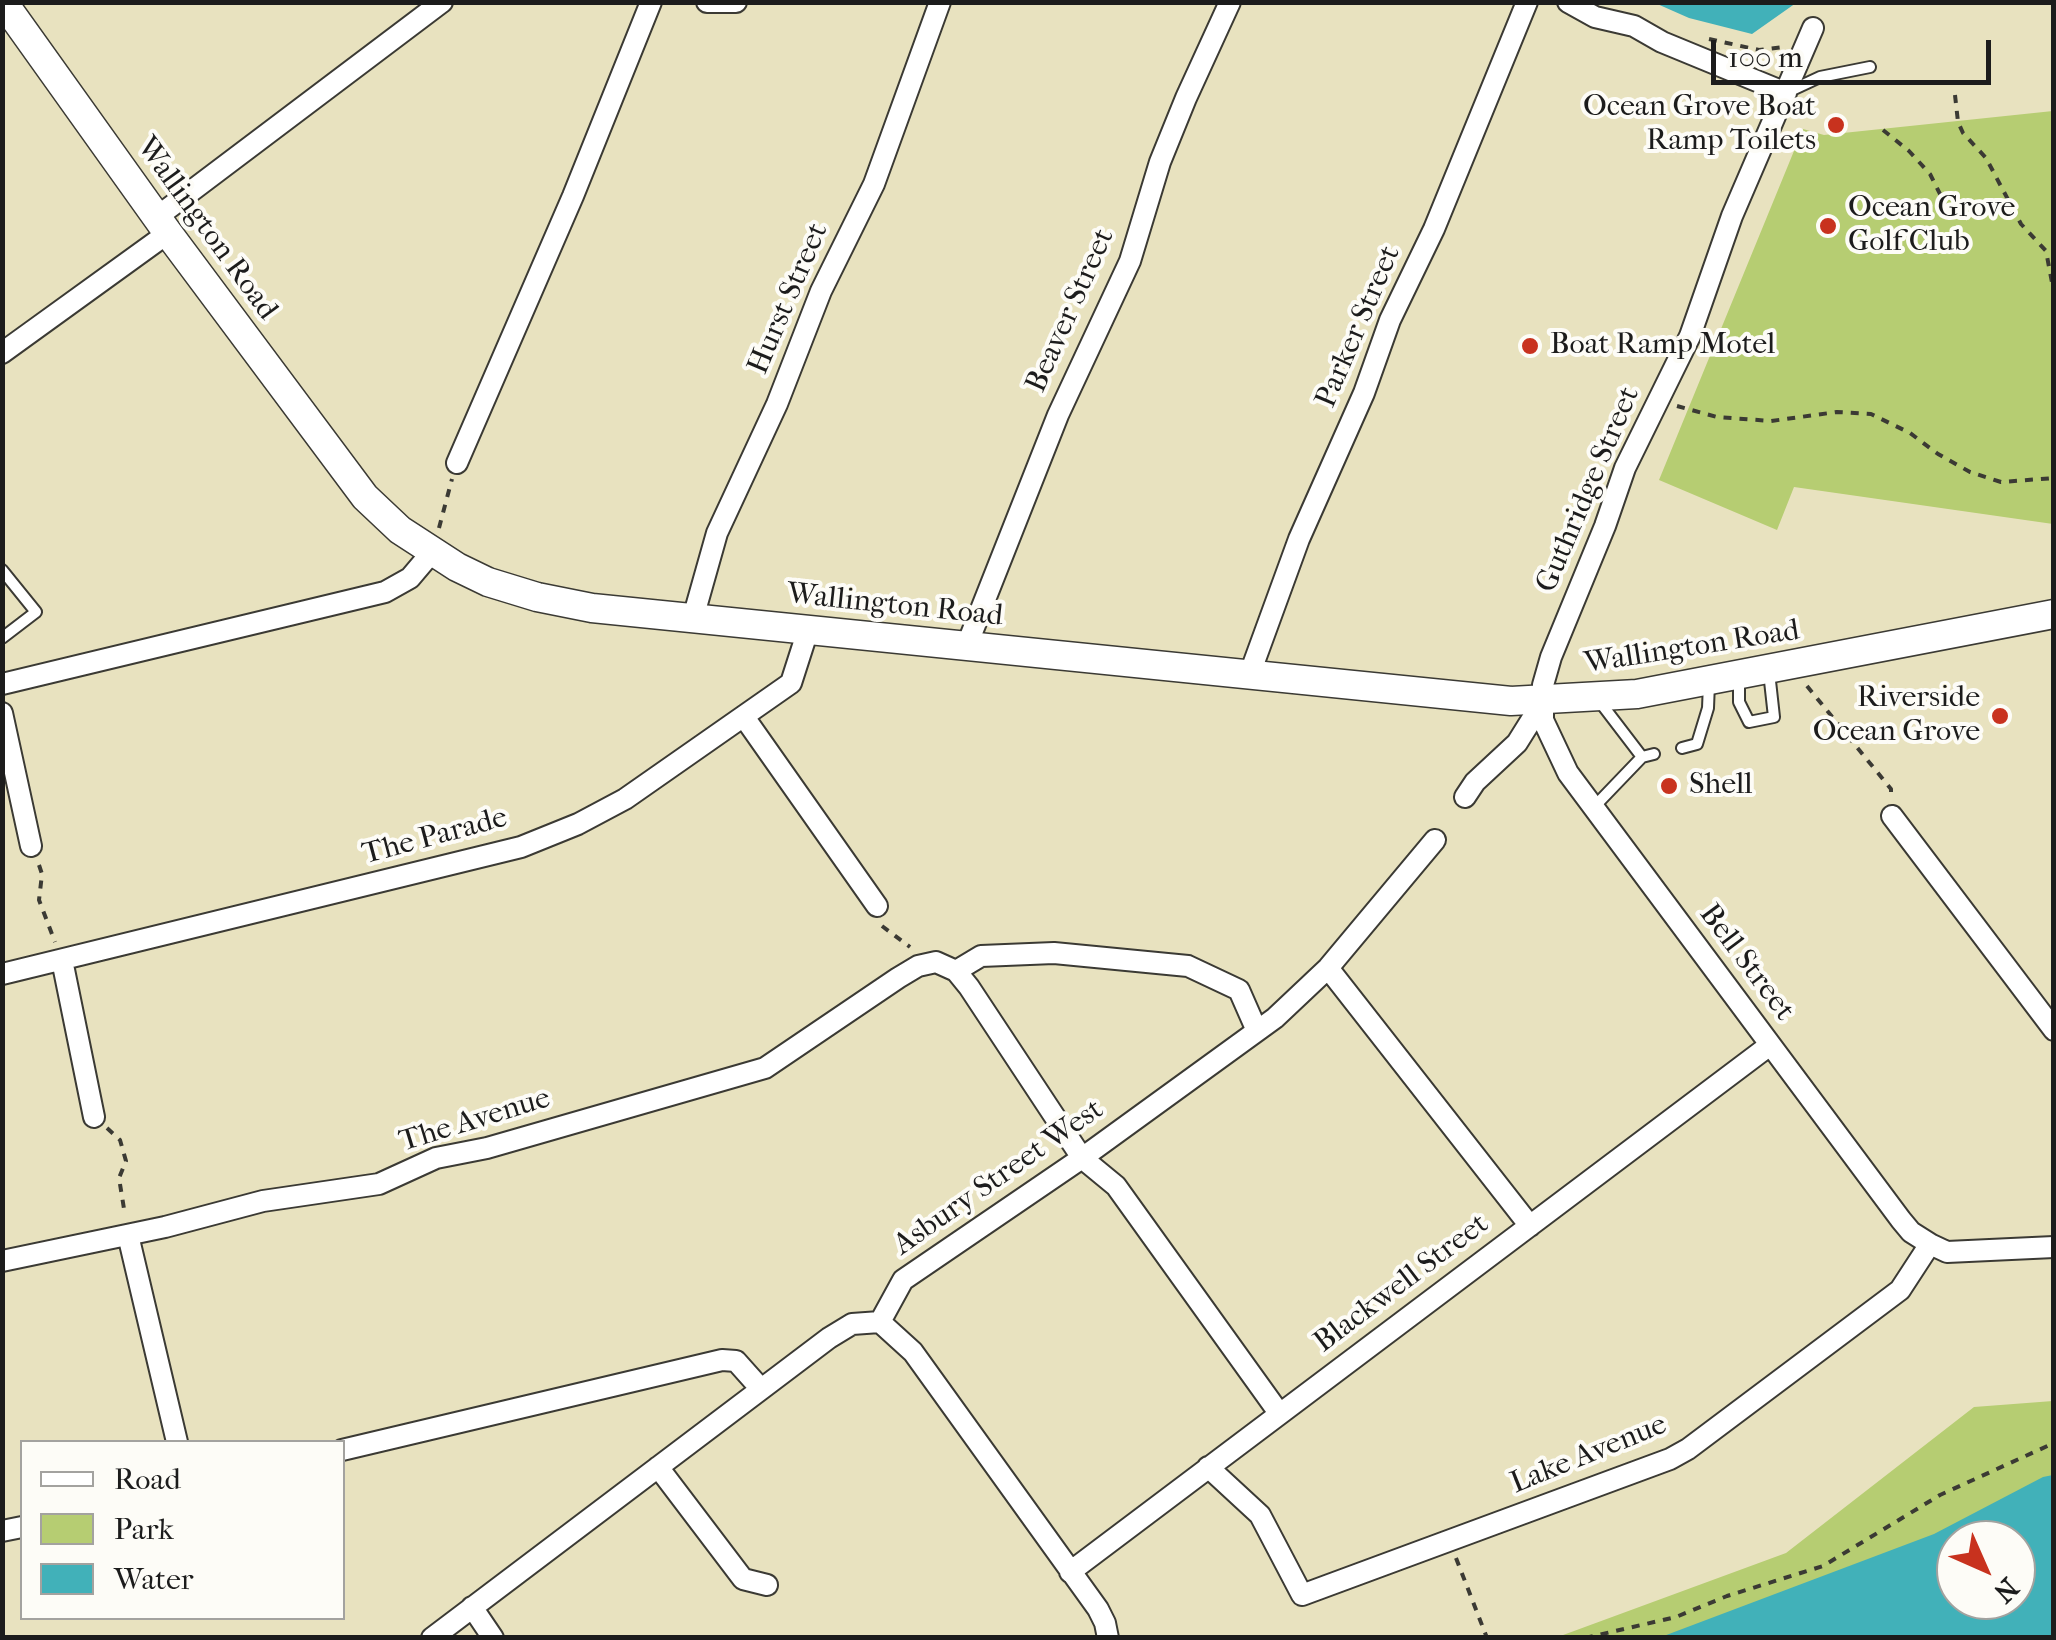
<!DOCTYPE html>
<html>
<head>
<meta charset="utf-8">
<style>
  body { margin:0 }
  #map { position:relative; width:2056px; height:1640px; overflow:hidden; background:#e8e2bf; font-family:"IM FELL French Canon",serif }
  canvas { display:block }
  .frame { position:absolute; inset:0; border:5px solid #1c1c1c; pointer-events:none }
  .legend { position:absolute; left:20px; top:1440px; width:325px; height:180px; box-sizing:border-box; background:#fdfcf7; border:2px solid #a3a29f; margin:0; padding:12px 18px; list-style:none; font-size:30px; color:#1c1c1c }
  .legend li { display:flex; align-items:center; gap:20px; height:50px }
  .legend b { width:50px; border:2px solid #a3a29f }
  .north { position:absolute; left:1936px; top:1520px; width:100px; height:100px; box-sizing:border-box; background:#fdfcf7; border:2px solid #a3a29f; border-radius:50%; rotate:135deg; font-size:28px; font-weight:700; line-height:40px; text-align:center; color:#1c1c1c }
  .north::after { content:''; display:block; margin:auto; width:35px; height:45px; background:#c8321e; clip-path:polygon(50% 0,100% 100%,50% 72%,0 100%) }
  .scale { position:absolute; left:1711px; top:40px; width:280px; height:45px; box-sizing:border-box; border:5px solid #1c1c1c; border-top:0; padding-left:12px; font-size:30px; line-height:35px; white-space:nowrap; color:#1c1c1c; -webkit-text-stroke:8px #fdfcf7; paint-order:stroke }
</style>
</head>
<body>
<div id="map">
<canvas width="2056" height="1640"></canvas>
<div class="frame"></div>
<ul class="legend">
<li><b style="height:12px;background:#fff"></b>Road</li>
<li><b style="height:28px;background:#b6cd72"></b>Park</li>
<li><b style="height:28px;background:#41b1b9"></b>Water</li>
</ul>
<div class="north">N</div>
<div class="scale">100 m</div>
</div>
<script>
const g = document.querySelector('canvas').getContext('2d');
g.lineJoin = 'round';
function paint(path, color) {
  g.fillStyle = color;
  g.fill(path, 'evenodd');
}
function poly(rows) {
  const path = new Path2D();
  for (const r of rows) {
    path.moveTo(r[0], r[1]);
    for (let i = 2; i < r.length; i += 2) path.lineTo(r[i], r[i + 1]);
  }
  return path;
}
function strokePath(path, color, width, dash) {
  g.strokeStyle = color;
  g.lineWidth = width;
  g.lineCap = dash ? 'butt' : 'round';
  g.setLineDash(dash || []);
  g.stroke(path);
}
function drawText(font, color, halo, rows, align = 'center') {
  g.font = font + ' "IM FELL French Canon",serif';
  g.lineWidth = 8;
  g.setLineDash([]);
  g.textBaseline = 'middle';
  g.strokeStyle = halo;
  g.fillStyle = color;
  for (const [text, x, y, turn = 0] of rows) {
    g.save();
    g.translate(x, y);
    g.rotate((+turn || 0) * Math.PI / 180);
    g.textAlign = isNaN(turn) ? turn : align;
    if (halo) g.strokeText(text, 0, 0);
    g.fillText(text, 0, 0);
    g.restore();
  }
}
const green = poly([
  [2053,111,2053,524,1794,487,1777,530,1659,480,1803,129,1824,135],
  [2053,1401,2053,1637,1555,1638,1786,1553,1974,1407],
  [1956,1540,2016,1540,2016,1600,1956,1600]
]);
const water = poly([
  [1655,3,1796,3,1752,34,1689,18],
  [2053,1475,2053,1637,1661,1637,1934,1534,2043,1477],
  [1956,1540,2016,1540,2016,1600,1956,1600]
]);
const path = poly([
  [1709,39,1759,50,1783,47],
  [1955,95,1958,122,1963,133,1986,158,2021,224,2046,251,2054,293],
  [1883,130,1909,151,1930,174,1948,210],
  [1677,406,1717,417,1771,421,1837,412,1871,414,1910,433,1938,454,1970,472,2001,482,2054,478],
  [439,528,452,479],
  [1807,686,1891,789,1891,796],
  [39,865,42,874,39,900,55,942],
  [882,926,910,947],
  [107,1128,120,1140,126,1161,119,1178,125,1215],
  [1456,1558,1487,1638],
  [1585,1638,1676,1617,1727,1596,1823,1566,1940,1495,2054,1443]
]);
const service = poly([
  [1790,91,1820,77,1870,67],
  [2,570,36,612,2,638],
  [1739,677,1739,702,1749,722,1774,717,1769,672],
  [1600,702,1642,757],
  [1682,748,1697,744,1708,708,1709,683],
  [1594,807,1642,757,1654,754]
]);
const minor = poly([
  [707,2,736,2],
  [1568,2,1595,17,1634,26,1662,42,1786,93],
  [1813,28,1732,216,1690,336,1625,468,1605,526,1551,657,1543,685,1543,720,1568,773,1901,1220,1911,1232,1930,1244],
  [157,217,442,2],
  [2,353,168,233],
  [457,463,573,196,651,2],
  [693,618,717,533,777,404,821,291,874,184,940,2],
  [967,645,1058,415,1130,261,1160,162,1186,98,1230,2],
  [1249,676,1299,539,1364,393,1390,320,1434,229,1527,2],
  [2,684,385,592,410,578,432,552],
  [2,713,31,846],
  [744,717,877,906],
  [1465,797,1475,782,1517,743,1542,703],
  [1892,816,2054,1030],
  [62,960,94,1117],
  [1328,968,1530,1226],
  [956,971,981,956,1054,953,1188,966,1239,990,1257,1031],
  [2,974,521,847,578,824,625,799,791,683,808,630],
  [128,1235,177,1442],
  [2,1261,165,1227,263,1201,379,1184,436,1158,487,1148,765,1068,898,978,918,966,936,962,956,971,969,987,1082,1158,1116,1186,1279,1413],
  [880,1322,903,1280,1082,1158,1275,1018,1328,968,1435,840],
  [880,1322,913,1352,1098,1609,1105,1623,1108,1638],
  [342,1450,722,1360,736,1361,761,1389],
  [658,1467,743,1579,767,1585],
  [1208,1467,1260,1515,1302,1595,1670,1459,1688,1449,1900,1290,1930,1244,1947,1252,2054,1247],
  [2,1531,22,1527],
  [1070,1572,1770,1045],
  [472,1607,493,1638],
  [432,1638,829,1338,852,1324,880,1322]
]);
const tertiary = poly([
  [3,2,168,233,365,497,400,530,457,567,488,582,537,597,592,608,1511,701,1637,694,2054,614]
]);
const markers = [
  [1836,125,10,"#c8321e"],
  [1828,226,10,"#c8321e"],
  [1530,346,10,"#c8321e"],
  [2000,716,10,"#c8321e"],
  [1669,786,10,"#c8321e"]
];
const poiNames = [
  ["Ocean Grove Boat",1816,108,"right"],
  ["Ramp Toilets",1816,142,"right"],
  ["Ocean Grove",1848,209],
  ["Golf Club",1848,243],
  ["Boat Ramp Motel",1550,346],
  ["Riverside",1980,699,"right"],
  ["Ocean Grove",1980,733,"right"],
  ["Shell",1689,786]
];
const streetNames = [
  ["Wallington Road",206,229,54],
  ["Hurst Street",789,299,-67],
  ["Beaver Street",1071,311,-66],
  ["Parker Street",1359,327,-67],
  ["Guthridge Street",1589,490,-67],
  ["Wallington Road",895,606,6],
  ["Wallington Road",1692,648,-9],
  ["The Parade",435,837,-15],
  ["Bell Street",1746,963,53],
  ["The Avenue",475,1121,-17],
  ["Asbury Street West",999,1178,-35],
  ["Blackwell Street",1402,1284,-37],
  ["Lake Avenue",1589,1455,-22]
];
paint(green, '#b6cd72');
paint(water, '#41b1b9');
strokePath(service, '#3b3a34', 14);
strokePath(minor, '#3b3a34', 24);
strokePath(tertiary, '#3b3a34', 31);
strokePath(path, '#3b3a34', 4, [8, 8]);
strokePath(service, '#fff', 10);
strokePath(minor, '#fff', 20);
strokePath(tertiary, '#fff', 28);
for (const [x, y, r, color] of markers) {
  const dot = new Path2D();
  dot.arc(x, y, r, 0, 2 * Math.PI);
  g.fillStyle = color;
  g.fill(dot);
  strokePath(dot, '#fdfcf7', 4);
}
drawText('30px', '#1c1c1c', '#fdfcf7', poiNames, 'left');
drawText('30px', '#1c1c1c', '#fdfcf7', streetNames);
</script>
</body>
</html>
